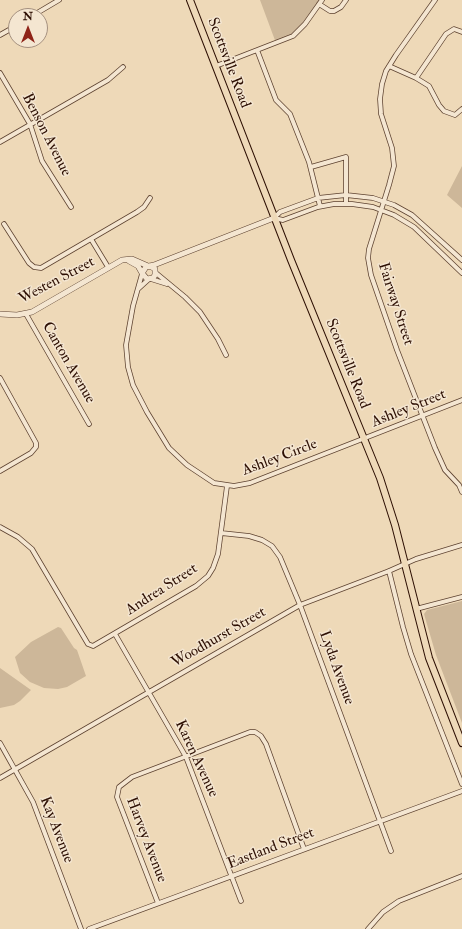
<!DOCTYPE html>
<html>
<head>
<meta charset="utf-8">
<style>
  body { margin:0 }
  #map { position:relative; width:462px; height:929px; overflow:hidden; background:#eed9b8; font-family:"IM FELL Double Pica",serif }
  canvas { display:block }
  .north { position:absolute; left:8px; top:8px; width:40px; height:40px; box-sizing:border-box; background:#f4e6d1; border:1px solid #a4907f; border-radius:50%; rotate:0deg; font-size:11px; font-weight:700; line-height:16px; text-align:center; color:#2d0f03 }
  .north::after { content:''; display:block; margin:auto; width:14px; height:18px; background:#8f2418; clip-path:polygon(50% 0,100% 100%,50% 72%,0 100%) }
</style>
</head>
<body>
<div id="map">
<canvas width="462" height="929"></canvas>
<div class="north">N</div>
</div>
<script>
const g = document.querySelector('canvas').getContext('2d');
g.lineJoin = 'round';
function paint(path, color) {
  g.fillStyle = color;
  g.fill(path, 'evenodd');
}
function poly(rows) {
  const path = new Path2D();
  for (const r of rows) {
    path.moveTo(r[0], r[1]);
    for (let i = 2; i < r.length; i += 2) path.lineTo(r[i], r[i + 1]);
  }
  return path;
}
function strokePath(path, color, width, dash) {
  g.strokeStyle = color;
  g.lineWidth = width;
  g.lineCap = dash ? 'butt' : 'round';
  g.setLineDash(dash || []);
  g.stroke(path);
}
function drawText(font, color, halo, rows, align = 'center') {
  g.font = font + ' "IM FELL Double Pica",serif';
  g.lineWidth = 3;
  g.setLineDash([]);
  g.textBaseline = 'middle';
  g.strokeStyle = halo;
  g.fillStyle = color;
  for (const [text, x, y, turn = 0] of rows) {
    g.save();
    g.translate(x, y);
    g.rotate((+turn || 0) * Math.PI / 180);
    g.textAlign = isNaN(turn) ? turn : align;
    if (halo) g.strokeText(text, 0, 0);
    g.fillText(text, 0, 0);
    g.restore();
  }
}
const green = poly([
  [260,0,320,0,301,29,293,36,276,43],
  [462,166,462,208,447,195],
  [462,601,462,723,436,655,424,614,427,610],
  [58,627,61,628,74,648,77,650,86,676,67,687,58,689,44,688,30,682,20,673,15,657,31,642],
  [0,668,31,690,20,701,14,705,0,708]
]);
const minor = poly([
  [435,0,396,55,386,71,382,84,380,99,381,114,392,148,394,166,389,185,369,249,368,258,371,275,397,350,435,448,445,470,459,485,462,492],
  [319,4,330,11,334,11,341,7,346,0],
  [32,16,59,0],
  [462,32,454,29,446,34,416,78,429,86,439,105,444,111,455,115,462,109],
  [0,35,16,26],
  [257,50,276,100,290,114,309,162,320,206],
  [216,66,293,36,305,24,322,0],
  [389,66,416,78],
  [0,73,30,124,42,161,71,207],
  [0,142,108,80,123,67],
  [311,167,346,157,346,203],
  [4,224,29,263,34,267,41,268,137,212,144,207,150,198],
  [91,239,108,267],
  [462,260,412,215,394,205,373,198,346,195,318,198,280,212,274,218,283,220,318,207,334,204,352,204,373,207,394,215,414,227,462,273],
  [156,273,185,297,200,312,218,339,226,355],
  [142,274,133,306,126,345,128,367,133,385,147,412,169,448,187,465,214,483,234,486,250,483,462,400],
  [151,279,167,284],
  [138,289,149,279],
  [26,314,89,424],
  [0,378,36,443,36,447,31,453,0,471],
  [0,527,18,537,32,549,88,644,93,646,196,586,208,576,213,568,218,554,227,486],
  [221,533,249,536,262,540,272,546,280,557,300,605,391,851],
  [389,571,403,627,411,654,462,784],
  [416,609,462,597],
  [115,634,186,757,241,901],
  [0,743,33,802,81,929],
  [0,778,300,605,389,571,416,559,462,545],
  [158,903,117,797,119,787,132,777,250,732,255,732,261,736,266,744,304,849],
  [89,929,462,791],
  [368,929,383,912,399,901,462,876]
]);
const tertiary = poly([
  [129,261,138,266,142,273],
  [150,266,155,269,155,275,153,278,147,279,142,273,146,267,154,265,274,218],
  [0,314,17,315,32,312,122,260,132,259,148,266]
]);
const primary = poly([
  [190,0,291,260,380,478,395,525,429,658,462,743]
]);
const streetNames = [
  ["Scottsville Road",228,63,69],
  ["Benson Avenue",46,135,63],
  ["Westen Street",57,281,-28],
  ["Fairway Street",395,304,72],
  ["Canton Avenue",68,363,60],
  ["Scottsville Road",347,364,68],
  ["Ashley Street",409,409,-22],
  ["Ashley Circle",280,458,-21],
  ["Andrea Street",162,590,-33],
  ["Woodhurst Street",219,638,-30],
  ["Lyda Avenue",336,668,70],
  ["Karen Avenue",196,759,65],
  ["Kay Avenue",56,830,69],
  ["Harvey Avenue",146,840,69],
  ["Eastland Street",271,849,-21]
];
paint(green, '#cdb799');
strokePath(minor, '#5d4230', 5.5);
strokePath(tertiary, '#5d4230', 6);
strokePath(primary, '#2d0f03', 8);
strokePath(minor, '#f4e6d1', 4);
strokePath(tertiary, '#f4e6d1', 5);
strokePath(primary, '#eed9b8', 6);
drawText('15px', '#2d0f03', '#f4e6d1', streetNames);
</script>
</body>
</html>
